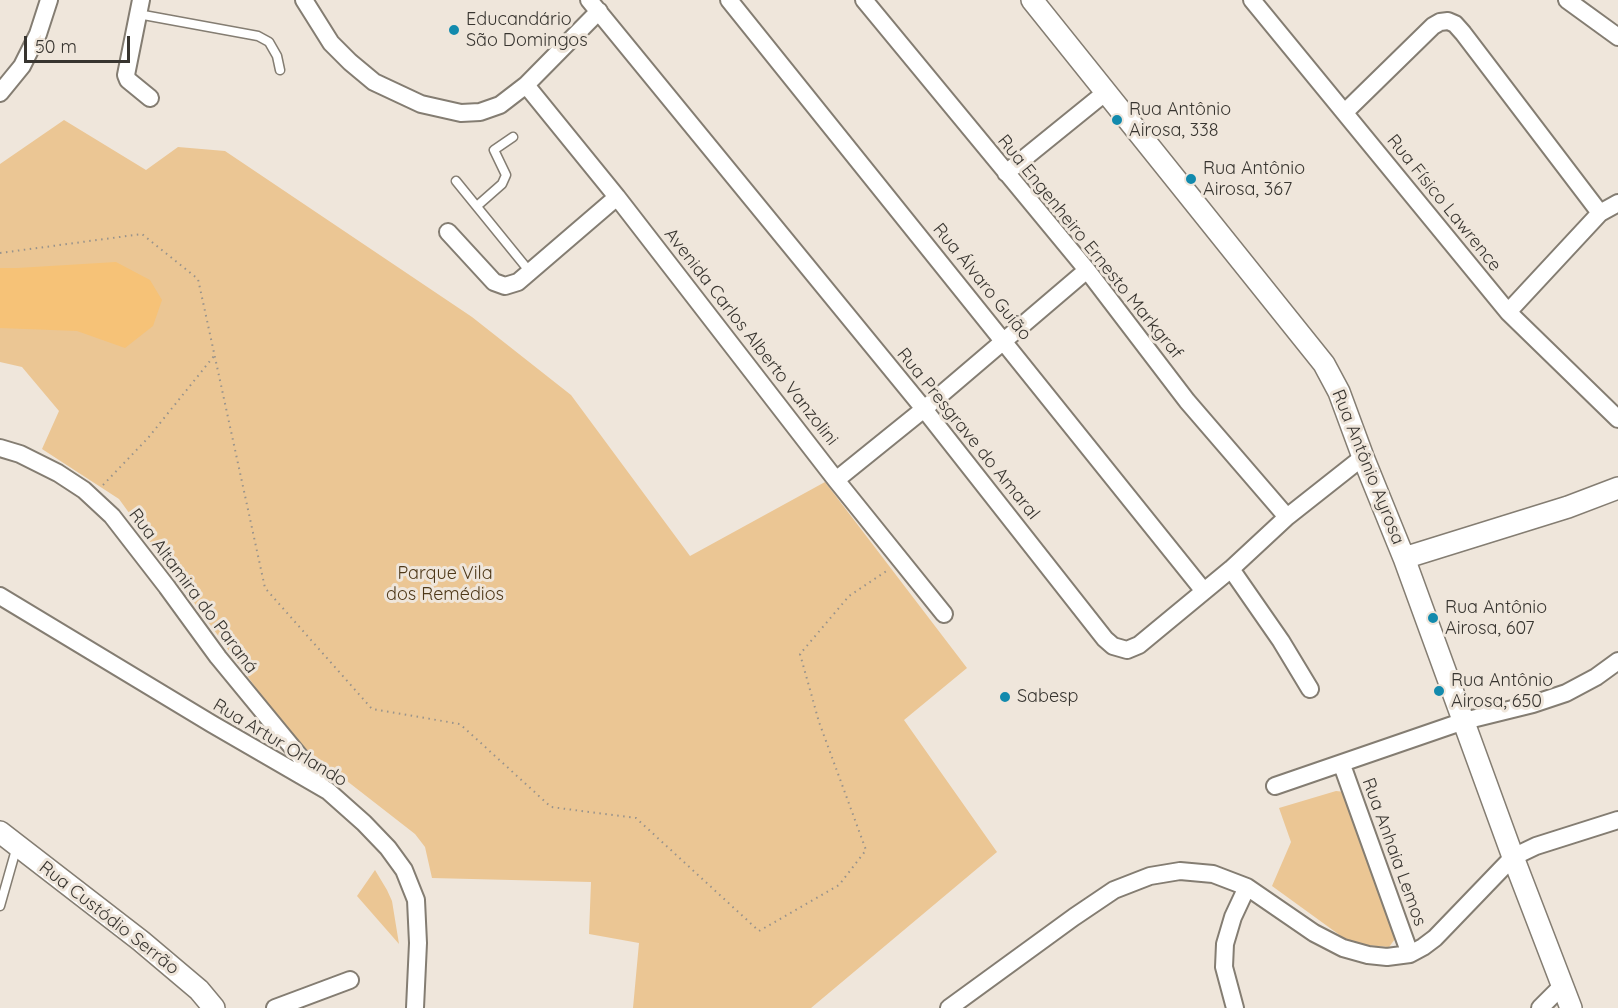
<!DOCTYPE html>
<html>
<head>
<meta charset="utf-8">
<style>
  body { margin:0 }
  #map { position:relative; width:1618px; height:1008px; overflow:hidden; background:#efe6db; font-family:Quicksand,sans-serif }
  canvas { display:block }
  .scale { position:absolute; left:24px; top:36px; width:106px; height:27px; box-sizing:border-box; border:3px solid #383530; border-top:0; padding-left:8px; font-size:18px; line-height:21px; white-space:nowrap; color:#383530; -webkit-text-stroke:4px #efe6db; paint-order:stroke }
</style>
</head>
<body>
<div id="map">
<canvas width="1618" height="1008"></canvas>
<div class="scale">50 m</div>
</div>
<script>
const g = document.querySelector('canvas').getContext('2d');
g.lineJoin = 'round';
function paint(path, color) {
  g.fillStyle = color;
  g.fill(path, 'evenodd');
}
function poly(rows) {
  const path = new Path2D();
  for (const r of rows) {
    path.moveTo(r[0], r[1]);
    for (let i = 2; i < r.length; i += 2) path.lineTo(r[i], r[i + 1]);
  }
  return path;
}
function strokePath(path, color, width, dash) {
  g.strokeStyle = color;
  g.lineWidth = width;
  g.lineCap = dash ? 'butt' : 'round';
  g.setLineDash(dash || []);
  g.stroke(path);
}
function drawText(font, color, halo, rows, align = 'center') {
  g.font = font + ' Quicksand,sans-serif';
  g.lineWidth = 6;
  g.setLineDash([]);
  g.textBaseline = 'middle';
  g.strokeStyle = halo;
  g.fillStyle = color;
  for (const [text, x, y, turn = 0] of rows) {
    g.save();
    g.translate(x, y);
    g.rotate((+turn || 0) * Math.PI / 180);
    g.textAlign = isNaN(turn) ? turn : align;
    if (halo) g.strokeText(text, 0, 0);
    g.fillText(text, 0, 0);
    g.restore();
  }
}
const green = poly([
  [64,120,146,170,178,147,225,151,472,317,571,395,690,556,825,482,967,668,904,720,997,852,811,1008,633,1008,639,943,589,934,591,882,432,878,425,847,415,834,293,739,119,499,42,449,59,411,22,367,0,362,0,164],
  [1336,791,1345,792,1395,939,1389,947,1352,944,1272,886,1291,842,1279,808],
  [375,870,387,890,392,901,399,944,357,896]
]);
const water = poly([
  [116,262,150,280,162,300,153,326,125,348,77,331,0,328,0,268,17,268]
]);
const path = poly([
  [0,253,142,234,198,279,265,588,372,709,460,724,551,807,636,818,759,931,839,885,866,850,819,722,800,654,849,596,888,570],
  [103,485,148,438,214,356]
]);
const service = poly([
  [138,14,258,36,269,42,277,56,280,70],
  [456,181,530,272],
  [477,206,502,184,506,175,494,150,513,137],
  [0,906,17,846]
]);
const minor = poly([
  [141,0,126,75,128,80,150,98],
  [304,0,331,43,350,62,374,82,421,104,461,113,480,112,500,105,526,85,599,11],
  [589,0,924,409,1105,639,1113,646,1127,650,1139,645,1231,569,1287,517,1363,457],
  [729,0,1203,590],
  [864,0,1087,270,1187,401,1287,517],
  [1252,0,1508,312,1618,419],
  [1567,0,1618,37],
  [526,85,617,197,836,480,944,614],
  [0,93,22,66,38,34,49,0],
  [1345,112,1433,26,1440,22,1448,21,1455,24,1463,33,1600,213],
  [1006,173,1106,92],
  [448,232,494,282,505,286,518,282,617,197],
  [1508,312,1600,213,1618,203],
  [0,448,20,454,58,473,84,490,112,516,167,587,218,657,320,781],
  [836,480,924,409,1087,270],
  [1231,569,1281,641,1310,689],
  [0,596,212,724,328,791,364,823,388,848,404,870,416,900,418,943,415,1008],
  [1342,765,1410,954],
  [1275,786,1464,721,1533,704,1566,693,1596,677,1618,661],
  [275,1008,350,980],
  [949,1008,1074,917,1114,890,1150,876,1180,871,1213,874,1247,887,1314,933,1343,948,1368,955,1387,957,1410,954,1423,947,1435,938,1513,857,1536,846,1618,820],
  [1235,1008,1224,967,1225,944,1233,917,1247,887],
  [1540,1008,1562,986]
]);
const tertiary = poly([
  [1032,0,1324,364,1339,392,1363,457,1404,558,1513,857,1571,1008],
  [1404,558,1568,507,1618,488],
  [0,832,141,941,199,990,214,1008]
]);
const markers = [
  [454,30,6,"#128aad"],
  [1117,120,6,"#128aad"],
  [1191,179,6,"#128aad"],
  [1433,618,6,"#128aad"],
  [1439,691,6,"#128aad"],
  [1005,697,6,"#128aad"]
];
const poiNames = [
  ["Educandário",466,20],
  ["São Domingos",466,41],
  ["Rua Antônio",1129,110],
  ["Airosa, 338",1129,131],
  ["Rua Antônio",1203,169],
  ["Airosa, 367",1203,190],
  ["Rua Antônio",1445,608],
  ["Airosa, 607",1445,629],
  ["Rua Antônio",1451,681],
  ["Airosa, 650",1451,702],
  ["Sabesp",1017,697]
];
const streetNames = [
  ["Rua Físico Lawrence",1444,203,51],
  ["Rua Engenheiro Ernesto Markgraf",1090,247,51],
  ["Rua Álvaro Guião",982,282,51],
  ["Avenida Carlos Alberto Vanzolini",751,337,52],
  ["Rua Presgrave do Amaral",968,434,51],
  ["Rua Antônio Ayrosa",1368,467,68],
  ["Rua Altamira do Paraná",193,591,53],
  ["Rua Artur Orlando",280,743,31],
  ["Rua Anhaia Lemos",1394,852,70],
  ["Rua Custódio Serrão",109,918,38]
];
const parkNames = [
  ["Parque Vila",445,574],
  ["dos Remédios",445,595]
];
paint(green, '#ebc694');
paint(water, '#f6c277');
strokePath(service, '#847d72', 11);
strokePath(minor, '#847d72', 20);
strokePath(tertiary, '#847d72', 24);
strokePath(path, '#99938b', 2, [1.5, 4.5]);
strokePath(service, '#fff', 8);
strokePath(minor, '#fff', 16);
strokePath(tertiary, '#fff', 21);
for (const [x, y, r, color] of markers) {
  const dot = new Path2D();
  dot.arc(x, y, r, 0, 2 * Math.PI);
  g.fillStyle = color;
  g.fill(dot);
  strokePath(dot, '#efe6db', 2);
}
drawText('18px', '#383530', '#efe6db', poiNames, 'left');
drawText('18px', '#383530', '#efe6db', streetNames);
drawText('18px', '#4e3818', '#efe6db', parkNames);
</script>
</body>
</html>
